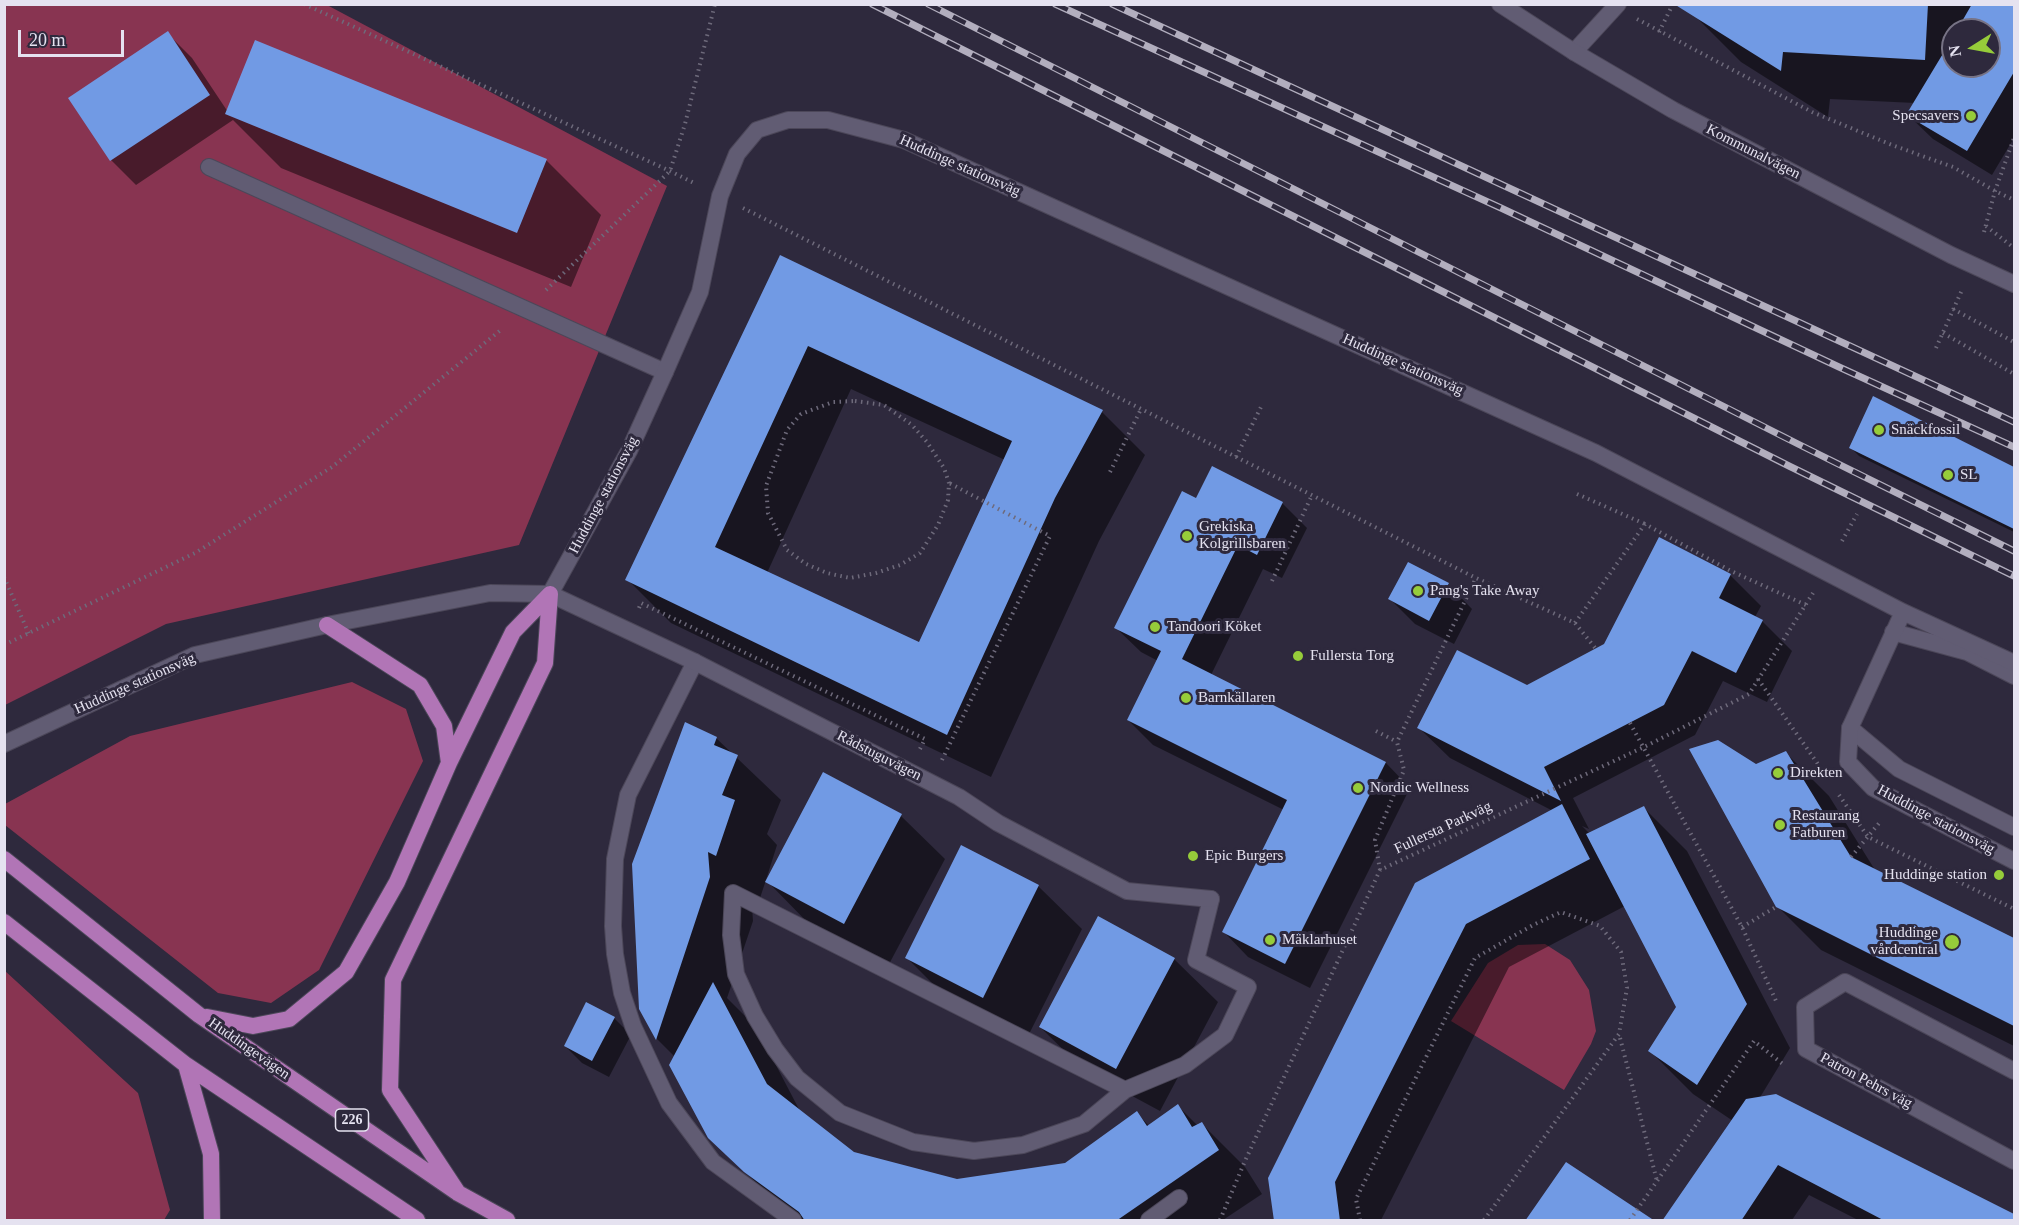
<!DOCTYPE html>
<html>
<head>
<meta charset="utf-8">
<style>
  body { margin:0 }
  #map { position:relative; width:2019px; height:1225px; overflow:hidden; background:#2e293d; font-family:Georgia,serif }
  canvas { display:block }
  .frame { position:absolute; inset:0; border:6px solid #e5e2f0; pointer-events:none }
  .north { position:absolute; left:1941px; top:18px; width:60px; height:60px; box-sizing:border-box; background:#2e293d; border:2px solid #777385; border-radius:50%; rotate:259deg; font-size:16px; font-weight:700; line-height:24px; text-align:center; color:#e5e2f0 }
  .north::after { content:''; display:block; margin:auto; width:21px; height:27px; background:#96cc3a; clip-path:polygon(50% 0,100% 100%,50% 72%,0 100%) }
  .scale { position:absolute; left:18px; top:30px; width:106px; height:27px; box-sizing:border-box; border:3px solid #e5e2f0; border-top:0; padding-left:8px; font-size:18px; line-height:21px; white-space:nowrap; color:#e5e2f0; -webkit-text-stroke:4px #2e293d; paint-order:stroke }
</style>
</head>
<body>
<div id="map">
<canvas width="2019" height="1225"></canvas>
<div class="frame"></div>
<div class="north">N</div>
<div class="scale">20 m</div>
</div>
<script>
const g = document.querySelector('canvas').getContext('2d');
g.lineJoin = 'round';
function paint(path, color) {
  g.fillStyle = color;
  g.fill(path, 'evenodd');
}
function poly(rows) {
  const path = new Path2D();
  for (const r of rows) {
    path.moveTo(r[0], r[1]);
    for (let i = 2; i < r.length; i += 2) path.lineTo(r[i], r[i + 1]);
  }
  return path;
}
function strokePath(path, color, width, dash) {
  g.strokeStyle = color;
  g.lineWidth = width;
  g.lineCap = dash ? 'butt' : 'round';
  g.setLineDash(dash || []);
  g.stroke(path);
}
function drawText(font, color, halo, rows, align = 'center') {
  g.font = font + ' Georgia,serif';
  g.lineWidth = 6;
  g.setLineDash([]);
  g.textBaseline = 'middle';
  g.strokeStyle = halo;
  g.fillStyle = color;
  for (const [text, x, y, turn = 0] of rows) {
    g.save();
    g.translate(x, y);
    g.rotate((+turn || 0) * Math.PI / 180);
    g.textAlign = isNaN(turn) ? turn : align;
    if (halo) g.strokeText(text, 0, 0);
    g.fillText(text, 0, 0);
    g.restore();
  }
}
const green = poly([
  [5,5,327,5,667,186,519,545,166,624,5,705],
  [352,682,406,709,423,761,319,970,271,1003,218,993,5,825,5,804,130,736],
  [1545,944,1570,960,1589,990,1596,1031,1591,1044,1564,1090,1451,1021,1488,963,1518,945],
  [4,970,138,1093,170,1210,164,1220,5,1220]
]);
const shadow = poly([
  [1700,4,2014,4,2014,138,1992,175,1933,139,1908,115,1915,103,1830,99,1828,117,1741,62,1694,15],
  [1953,30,1989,30,1989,66,1953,66],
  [167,33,192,58,228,112,546,160,601,215,571,287,281,168,233,120,136,185,111,160,70,98],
  [781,257,1102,412,1145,455,1099,541,991,777,671,623,627,579],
  [851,389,1005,460,920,644,767,573],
  [1874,398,2014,469,2014,532,1859,456,1851,448],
  [1197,500,1282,503,1307,528,1282,578,1263,569,1211,675,1386,763,1410,788,1310,988,1248,957,1224,932,1284,810,1153,745,1128,720,1158,661,1141,652,1116,628],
  [1660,539,1730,575,1761,606,1755,617,1762,621,1792,651,1767,702,1723,681,1695,735,1573,798,1589,829,1582,826,1590,834,1644,808,1687,851,1790,1048,1759,1099,2011,1214,2014,1220,1858,1220,1809,1195,1792,1220,1664,1220,1733,1121,1693,1094,1650,1051,1678,1007,1625,906,1509,967,1381,1220,1275,1220,1269,1178,1553,811,1450,758,1419,728,1527,687,1605,645],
  [1448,584,1472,609,1454,644,1415,624,1390,599],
  [716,738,781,800,767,834,777,845,766,880,768,880,823,774,901,816,945,859,888,966,810,925,766,880,760,898,751,893,753,921,727,998,756,1027,801,1113,853,1153,957,1180,1066,1165,1137,1113,1149,1126,1178,1106,1198,1126,1201,1123,1245,1167,1262,1194,1223,1220,797,1220,790,1215,709,1137,675,1057,657,1039,641,1009,634,865],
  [1786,753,1829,796,1875,870,2014,939,2014,1046,1821,950,1777,906,1756,766],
  [1038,886,1082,929,1026,1040,950,1001,906,957],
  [1174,959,1218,1002,1160,1111,1084,1070,1040,1027],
  [614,1018,631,1035,609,1077,582,1063,565,1046]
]);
const building = poly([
  [1674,4,1928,4,1925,60,1783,52,1781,71],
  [1972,4,2014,4,2014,72,1967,151,1906,115,1953,37,1953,66,1989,66,1989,30,1957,30],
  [168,31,210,95,110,161,68,98],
  [255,40,547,159,517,233,225,114],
  [780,255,1103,410,1055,498,947,735,625,580],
  [808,346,1012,441,919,642,715,547],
  [1873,396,2014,467,2014,529,1849,448],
  [1212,466,1283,502,1257,555,1238,545,1182,659,1386,762,1285,964,1222,932,1287,800,1127,720,1161,651,1114,628,1182,491,1196,498],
  [1659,537,1731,574,1719,598,1763,620,1736,673,1692,651,1664,705,1544,767,1561,801,1417,728,1457,650,1527,685,1604,644],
  [1408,562,1449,583,1429,621,1388,599],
  [685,722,717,737,714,745,738,755,722,795,735,800,716,856,708,852,710,877,656,1040,639,1009,632,864],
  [1718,740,1756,764,1786,751,1851,857,2014,938,2014,1026,1776,907,1689,749],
  [823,772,902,814,844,924,765,882],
  [1562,804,1590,859,1466,924,1335,1182,1340,1221,1274,1221,1268,1178,1415,883],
  [1644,806,1747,1004,1697,1085,1648,1051,1676,1007,1586,834],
  [961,845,1039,885,983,998,905,958],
  [1098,916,1175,958,1116,1069,1039,1027],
  [713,982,767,1084,854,1152,957,1179,1065,1163,1137,1111,1147,1126,1178,1104,1192,1127,1202,1122,1219,1150,1116,1221,805,1221,799,1212,744,1172,708,1138,669,1065],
  [586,1002,615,1017,592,1061,564,1046],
  [1776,1094,2014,1214,2014,1221,1885,1221,1778,1165,1741,1221,1662,1221,1746,1099],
  [1566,1162,1655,1221,1525,1221]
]);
const path = poly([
  [304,4,670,171,696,184],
  [1637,19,1812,112,1892,145,1953,167,1995,191,2014,200],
  [1659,32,1673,4],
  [743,208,1476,578,1575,623,1596,649],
  [1986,226,2014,248],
  [1984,232,1995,191,2014,138],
  [546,290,670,171,685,124,715,4],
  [1953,309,2014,342],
  [1943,333,2014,374],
  [1936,348,1962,290],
  [855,401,884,405,912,425,927,442,944,468,949,483,948,500,938,525,920,553,900,565,876,573,850,578,827,573,806,564,787,550,768,513,766,486,787,430,801,414,833,402,855,401],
  [1236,457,1261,407],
  [1110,472,1141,409],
  [1577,494,1645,524],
  [1842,541,1857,514],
  [4,577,29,634],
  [1272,581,1312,495],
  [639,608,641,603,925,739,920,749],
  [1575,623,1645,524,1731,571,1806,605],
  [4,645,195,553,332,467,502,329],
  [1758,679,1820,767],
  [1630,723,1742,927,1777,1003],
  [1376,731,1397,742],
  [942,760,1050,536,949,483],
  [1839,795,1868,837,2014,909],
  [1851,857,1880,822],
  [1380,870,1375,840,1404,770,1397,742,1476,578],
  [1742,927,1776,907],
  [1220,1220,1245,1161,1380,870,1644,747,1749,694,1813,593],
  [1360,1220,1356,1199,1475,958,1533,925,1561,912,1600,926,1621,952,1627,988,1619,1034],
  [1484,1220,1619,1034,1657,1181],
  [1630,1220,1754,1041,1784,1065]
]);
const service = poly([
  [209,167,665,372],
  [1893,632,1967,652,2014,676],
  [695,662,628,795,615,859,613,926,615,954,622,993,633,1026,669,1103,713,1162,793,1220],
  [1850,728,1899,769,2014,827],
  [1125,1090,733,893,731,935,736,974,755,1016,775,1049,797,1078,840,1113,913,1142,974,1151,1023,1145,1084,1124,1125,1090,1185,1065,1225,1035,1248,987,1196,960,1211,899],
  [1149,1220,1179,1198]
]);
const minor = poly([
  [1574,52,1618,4],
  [1903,612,1850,728,1848,762,1873,788,2014,861],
  [1211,899,1127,891,998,823,959,797,695,662,550,594,629,451,665,372,700,292,720,196,737,154,757,130,788,120,828,120,904,140,1596,453,1903,612,2014,663],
  [2014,1071,1845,982,1805,1007,1806,1049,2014,1161]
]);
const tertiary = poly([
  [1500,4,1574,52,1673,110,1951,255,2014,284],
  [4,744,195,655,327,625,490,593,550,594]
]);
const primary = poly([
  [327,625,420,685,444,726,449,763],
  [4,859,199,1015,458,1193,507,1220],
  [4,922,186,1065,417,1220],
  [207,1017,253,1026,289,1019,346,972,397,882,449,763,513,632,550,594],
  [186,1065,211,1154,212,1220],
  [458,1193,390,1090,393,980,545,663,550,594]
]);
const rail = poly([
  [872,4,1789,466,2014,576],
  [928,4,1800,445,2014,551],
  [1055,4,1501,208,1839,367,2014,447],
  [1112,4,2014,422]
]);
const markers = [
  [1971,116,6,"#96cc3a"],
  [1879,430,6,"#96cc3a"],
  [1948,475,6,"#96cc3a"],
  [1187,536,6,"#96cc3a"],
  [1418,591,6,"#96cc3a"],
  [1155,627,6,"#96cc3a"],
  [1298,656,6,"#96cc3a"],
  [1186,698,6,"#96cc3a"],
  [1778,773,6,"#96cc3a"],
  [1358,788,6,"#96cc3a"],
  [1780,825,6,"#96cc3a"],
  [1193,856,6,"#96cc3a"],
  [1999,875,6,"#96cc3a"],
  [1270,940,6,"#96cc3a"],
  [1952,942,8,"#96cc3a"]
];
const shields = [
  [352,1120,33]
];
const shieldNames = [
  ["226",352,1120]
];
const poiNames = [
  ["Specsavers",1959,116,"right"],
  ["Snäckfossil",1891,430],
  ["SL",1960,475],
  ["Grekiska",1199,527],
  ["Kolgrillsbaren",1199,544],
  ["Pang's Take Away",1430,591],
  ["Tandoori Köket",1167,627],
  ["Fullersta Torg",1310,656],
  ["Barnkällaren",1198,698],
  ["Direkten",1790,773],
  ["Nordic Wellness",1370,788],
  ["Restaurang",1792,816],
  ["Fatburen",1792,833],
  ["Epic Burgers",1205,856],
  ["Huddinge station",1987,875,"right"],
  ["Huddinge",1938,933,"right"],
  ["vårdcentral",1938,950,"right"],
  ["Mäklarhuset",1282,940]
];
const streetNames = [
  ["Kommunalvägen",1753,152,27],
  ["Huddinge stationsväg",960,166,24],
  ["Huddinge stationsväg",1403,365,24],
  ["Huddinge stationsväg",604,495,-62],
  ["Huddinge stationsväg",135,684,-24],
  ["Rådstuguvägen",879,756,27],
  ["Huddinge stationsväg",1936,820,28],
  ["Fullersta Parkväg",1443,828,-25],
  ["Huddingevägen",249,1049,35],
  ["Patron Pehrs väg",1866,1081,28]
];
paint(green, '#883451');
paint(shadow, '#0007');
paint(building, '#719ae4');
strokePath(service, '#4c4759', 18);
strokePath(minor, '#4c4759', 18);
strokePath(tertiary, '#4c4759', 18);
strokePath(primary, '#4c4759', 18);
strokePath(path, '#6e6a7b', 4, [1.5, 4.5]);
strokePath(service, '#615c73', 16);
strokePath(minor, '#615c73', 16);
strokePath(tertiary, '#615c73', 16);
strokePath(primary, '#b175b6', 16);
strokePath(rail, '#b2aebe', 7);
strokePath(rail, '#2e293d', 4.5, [14]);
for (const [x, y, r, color] of markers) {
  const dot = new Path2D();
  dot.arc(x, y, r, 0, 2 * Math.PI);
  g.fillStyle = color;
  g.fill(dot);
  strokePath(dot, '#2e293d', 2);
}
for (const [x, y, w] of shields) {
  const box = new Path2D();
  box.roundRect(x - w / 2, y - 11, w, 22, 4.5);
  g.fillStyle = '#2e293d';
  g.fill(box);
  strokePath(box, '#e5e2f0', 1.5);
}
drawText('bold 14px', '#e5e2f0', null, shieldNames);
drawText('15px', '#e5e2f0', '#2e293d', poiNames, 'left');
drawText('15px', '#e5e2f0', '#2e293d', streetNames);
</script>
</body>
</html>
